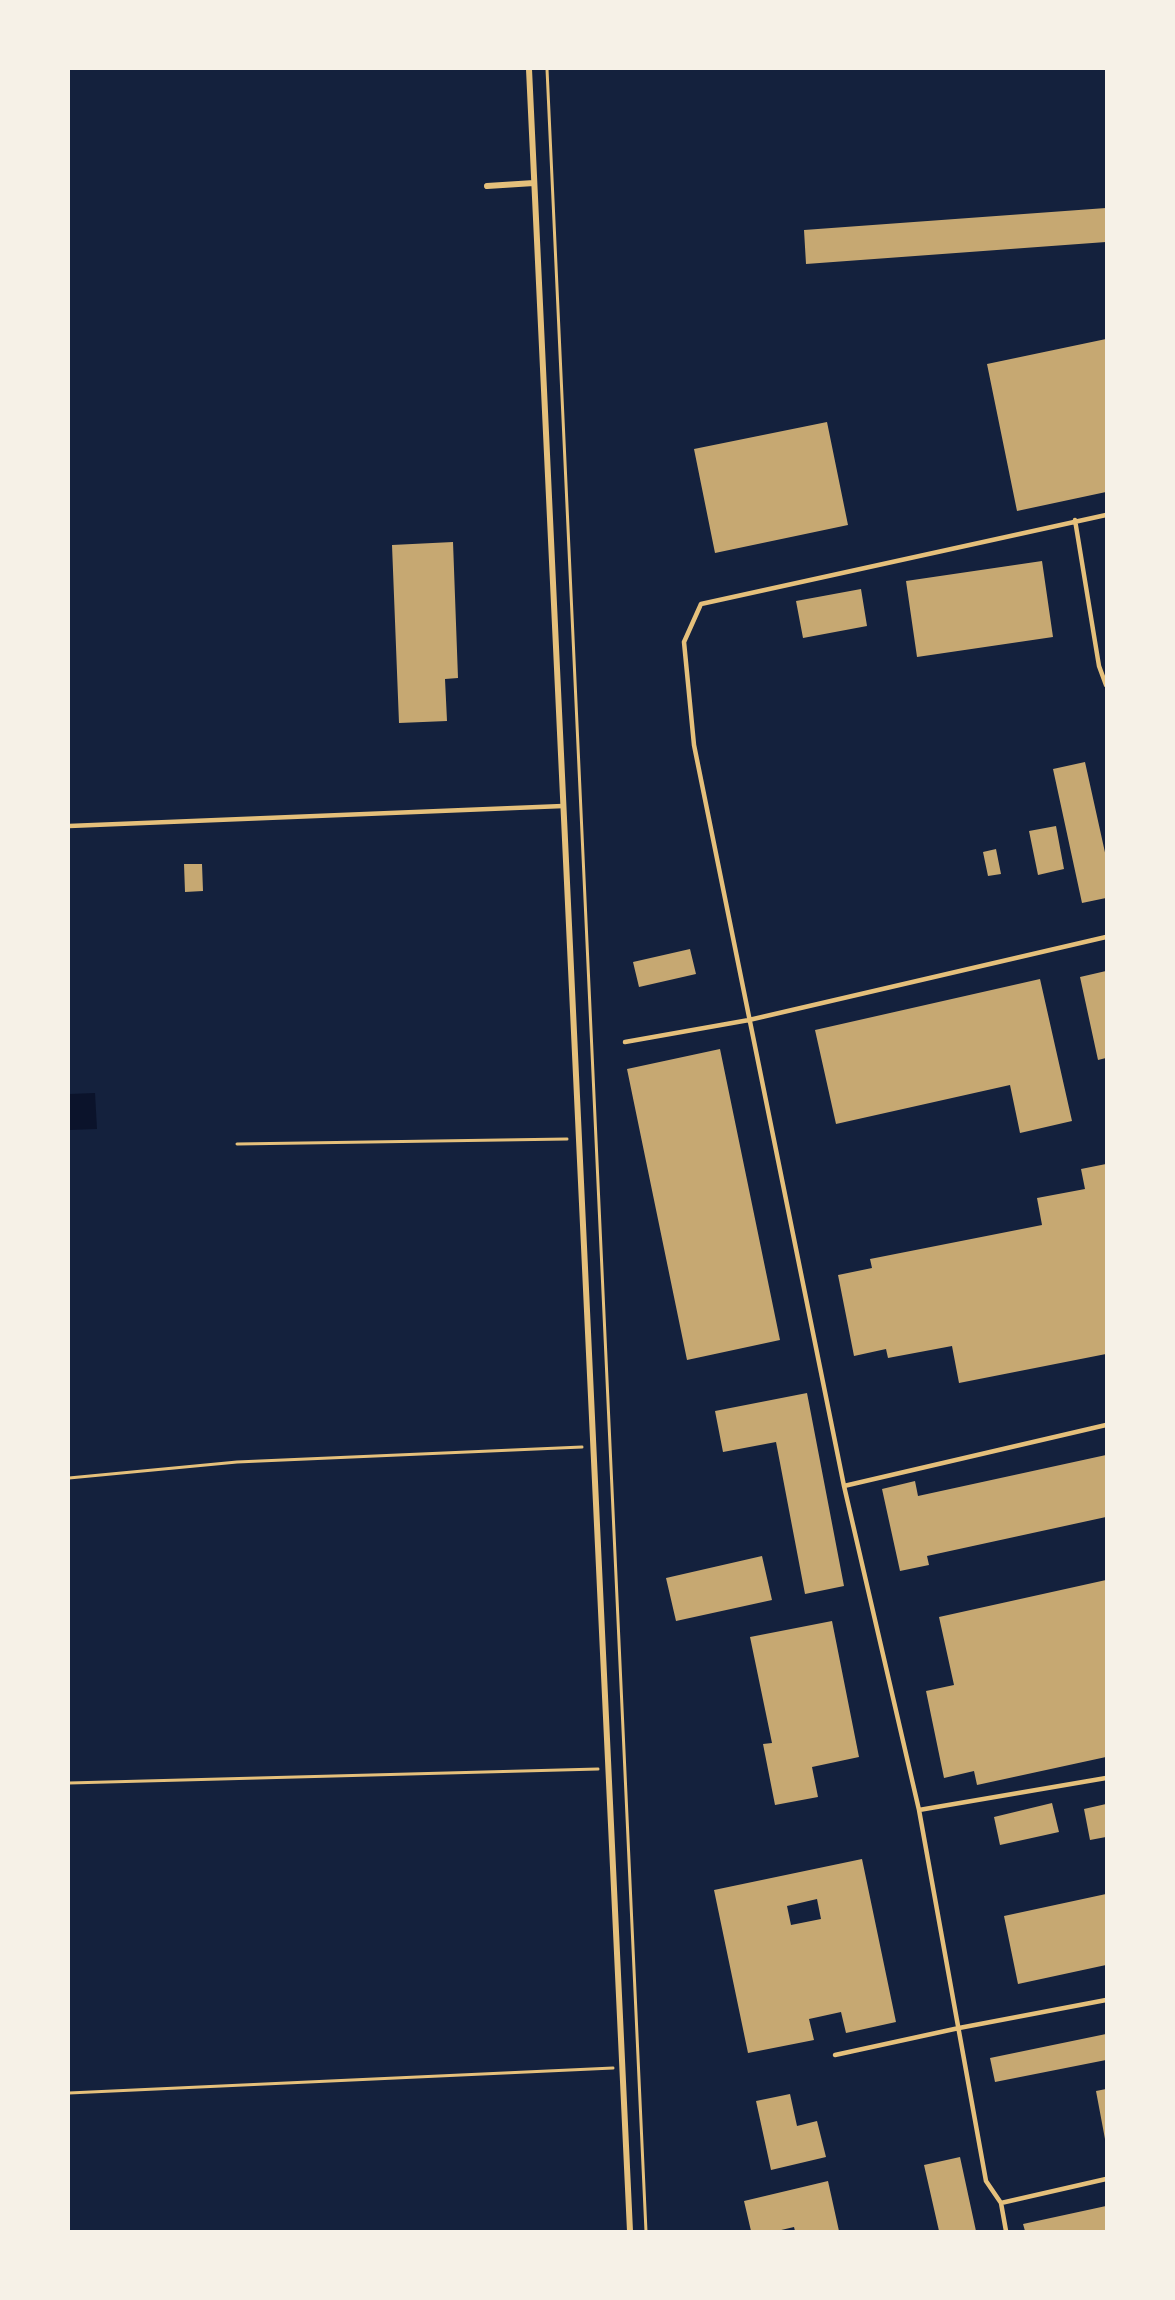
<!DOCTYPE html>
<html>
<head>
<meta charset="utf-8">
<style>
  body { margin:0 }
  #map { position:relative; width:1175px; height:2300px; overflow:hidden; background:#14213d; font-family:"Archivo Narrow",sans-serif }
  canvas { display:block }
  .frame { position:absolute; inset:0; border:70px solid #f6f1e7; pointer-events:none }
</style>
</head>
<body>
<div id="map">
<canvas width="1175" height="2300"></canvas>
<div class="frame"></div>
</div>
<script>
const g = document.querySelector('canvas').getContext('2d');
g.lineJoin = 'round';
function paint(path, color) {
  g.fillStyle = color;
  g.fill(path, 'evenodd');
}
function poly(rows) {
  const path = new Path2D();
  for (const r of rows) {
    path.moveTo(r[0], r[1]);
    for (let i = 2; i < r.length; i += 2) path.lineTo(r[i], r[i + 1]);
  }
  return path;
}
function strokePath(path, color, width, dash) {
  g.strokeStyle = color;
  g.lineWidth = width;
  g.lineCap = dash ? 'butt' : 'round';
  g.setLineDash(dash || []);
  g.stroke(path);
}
const water = poly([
  [95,1093,97,1129,69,1130,69,1094]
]);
const building = poly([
  [1106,208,1106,242,806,264,804,230],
  [1106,339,1106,492,1017,511,987,364],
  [827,422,848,525,715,553,694,449],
  [453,542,458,678,445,679,447,721,399,723,392,545],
  [1042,561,1053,637,917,657,906,581],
  [861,589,867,626,803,638,796,601],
  [1085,762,1106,857,1106,898,1082,903,1053,769],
  [1056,826,1064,869,1038,875,1029,831],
  [996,849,1001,874,988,876,983,852],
  [184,864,202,864,203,891,185,892],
  [690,949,696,974,639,987,633,962],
  [1106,971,1106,1058,1098,1060,1080,977],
  [1040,979,1072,1121,1020,1133,1010,1085,836,1124,815,1030],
  [720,1049,780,1340,687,1360,627,1069],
  [1106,1164,1106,1354,959,1383,952,1346,888,1358,886,1349,854,1356,838,1275,872,1268,870,1259,1042,1225,1037,1198,1085,1189,1081,1169],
  [807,1393,844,1586,805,1594,776,1442,723,1452,715,1411],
  [1106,1455,1106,1517,927,1556,929,1565,900,1571,882,1489,915,1481,918,1496],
  [762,1556,772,1600,676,1621,666,1578],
  [1106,1580,1106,1757,977,1785,974,1771,944,1778,926,1691,954,1685,939,1617],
  [832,1621,859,1757,812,1767,818,1797,775,1805,763,1744,772,1743,750,1637],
  [1052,1803,1059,1832,1000,1845,994,1817],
  [1106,1804,1106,1837,1090,1840,1084,1809],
  [862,1859,896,2022,846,2033,841,2012,809,2019,814,2040,748,2053,714,1890],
  [817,1899,821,1919,791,1925,787,1906],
  [1106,1894,1106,1965,1018,1984,1004,1916],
  [1106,2034,1106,2060,995,2082,990,2058],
  [1106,2089,1106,2138,1105,2139,1096,2091],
  [790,2094,797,2126,817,2121,826,2157,771,2170,756,2101],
  [960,2157,976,2231,939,2231,924,2165],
  [828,2181,839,2231,795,2231,794,2227,777,2231,751,2231,744,2201],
  [1106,2206,1106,2231,1025,2231,1023,2224]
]);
const path = poly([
  [547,69,646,2231],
  [237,1144,567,1139],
  [69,1478,237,1462,582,1447],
  [69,1783,598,1769],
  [69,2093,613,2068]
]);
const service = poly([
  [1106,515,701,604,684,642,694,745,844,1486,919,1810,986,2181,1001,2203,1106,2179],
  [1075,520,1099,666,1106,685],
  [69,826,563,806],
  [625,1042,749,1020,1106,937],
  [844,1486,1106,1425],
  [919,1810,1106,1778],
  [835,2055,959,2028,1106,2000],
  [1001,2203,1006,2231]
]);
const minor = poly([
  [529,69,630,2231],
  [487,186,534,183]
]);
paint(water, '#0b132b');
paint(building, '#c6a872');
strokePath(path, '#e5c07b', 3);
strokePath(service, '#e5c07b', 4.5);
strokePath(minor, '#e5c07b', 6);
</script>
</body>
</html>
